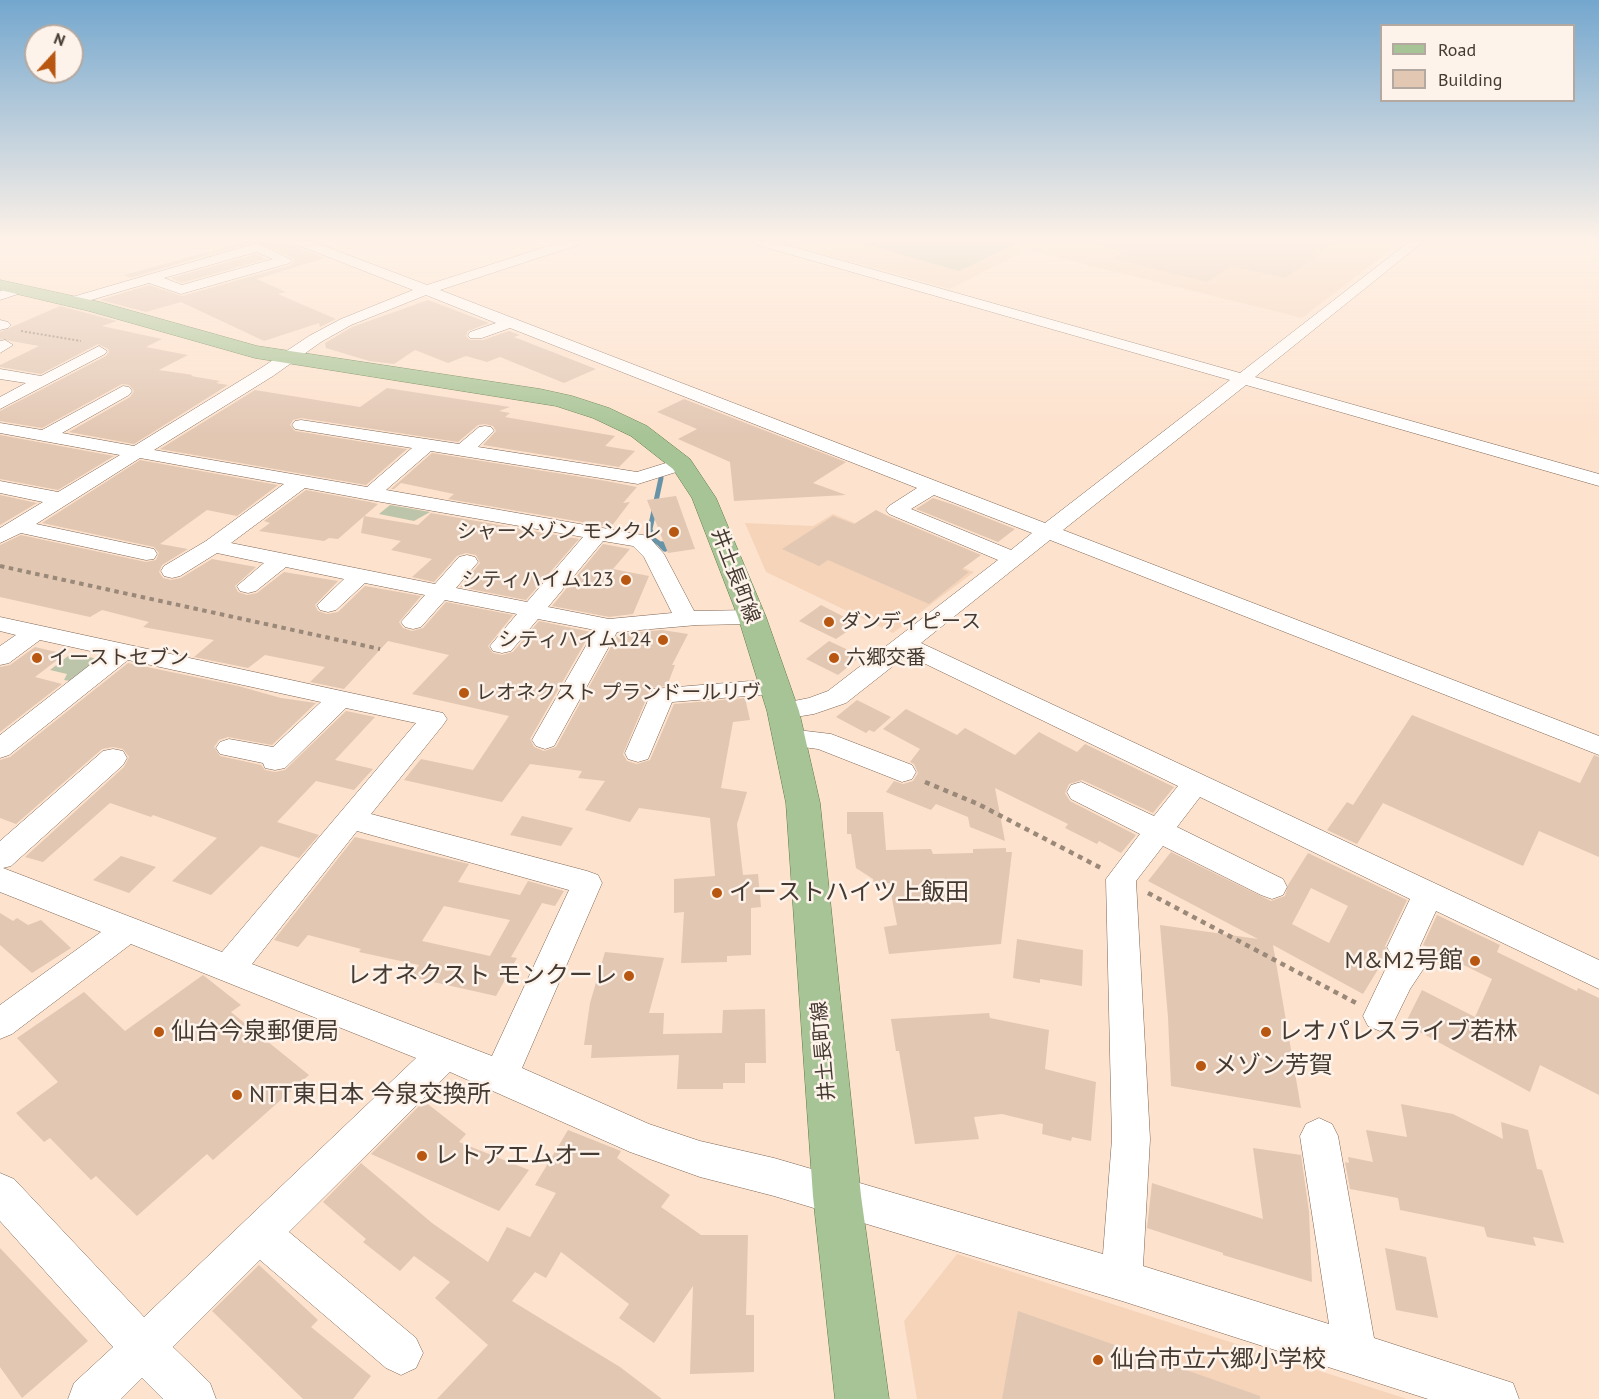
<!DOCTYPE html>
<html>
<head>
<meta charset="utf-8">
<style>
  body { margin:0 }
  #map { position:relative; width:1599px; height:1399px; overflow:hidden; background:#fde2cd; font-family:"PT Sans",sans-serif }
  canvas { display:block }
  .legend { position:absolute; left:1380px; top:24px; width:195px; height:78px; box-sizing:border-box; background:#fef3ea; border:2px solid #b4a9a0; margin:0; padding:8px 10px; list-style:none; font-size:18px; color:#443a31 }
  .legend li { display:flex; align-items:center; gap:12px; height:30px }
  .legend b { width:30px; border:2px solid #b4a9a0 }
  .north { position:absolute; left:24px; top:24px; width:60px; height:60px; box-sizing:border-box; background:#fef3ea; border:2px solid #b4a9a0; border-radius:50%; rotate:21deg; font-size:16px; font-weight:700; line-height:24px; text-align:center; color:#443a31 }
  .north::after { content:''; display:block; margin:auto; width:21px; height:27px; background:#b75711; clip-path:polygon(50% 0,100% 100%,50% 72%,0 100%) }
</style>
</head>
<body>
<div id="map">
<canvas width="1599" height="1399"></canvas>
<ul class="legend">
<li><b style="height:8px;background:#a7c496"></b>Road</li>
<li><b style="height:16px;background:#e2c7b3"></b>Building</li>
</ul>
<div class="north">N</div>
</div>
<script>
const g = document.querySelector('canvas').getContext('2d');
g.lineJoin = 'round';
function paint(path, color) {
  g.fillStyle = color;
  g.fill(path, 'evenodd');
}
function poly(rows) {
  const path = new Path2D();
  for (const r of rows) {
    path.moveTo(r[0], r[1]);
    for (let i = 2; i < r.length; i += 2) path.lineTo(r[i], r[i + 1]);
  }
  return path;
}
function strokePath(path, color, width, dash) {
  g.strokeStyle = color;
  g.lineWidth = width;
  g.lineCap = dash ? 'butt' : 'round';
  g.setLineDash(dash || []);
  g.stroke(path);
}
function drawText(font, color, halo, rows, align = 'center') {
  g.font = font + ' "PT Sans","Noto Sans JP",sans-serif';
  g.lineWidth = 5;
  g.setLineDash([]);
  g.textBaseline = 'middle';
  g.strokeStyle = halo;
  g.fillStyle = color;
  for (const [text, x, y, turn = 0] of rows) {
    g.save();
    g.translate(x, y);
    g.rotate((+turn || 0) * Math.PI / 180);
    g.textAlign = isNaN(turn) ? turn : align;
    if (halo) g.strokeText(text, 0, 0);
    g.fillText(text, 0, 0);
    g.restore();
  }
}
const built = poly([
  [777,241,1402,241,1302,318,1027,250,950,289],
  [833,514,974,572,893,633,766,572,745,523,813,526],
  [957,1254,1407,1399,917,1399,904,1321]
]);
const green = poly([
  [853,241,1022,241,959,271],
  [390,505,430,512,414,521,379,514],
  [72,653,102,660,76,682,64,680,67,674,50,670]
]);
const streamFar1 = poly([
  [661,478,650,529,653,539,664,547]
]);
const stream = poly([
  [662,545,665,548]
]);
const building = poly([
  [248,241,282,241,325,258,257,279,286,292,278,294,336,319,320,327,319,323,264,341,181,302,146,312,100,300,149,285,182,296,291,265,294,261,293,258,256,241,130,278,124,275],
  [1100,241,1337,241,1285,278,1231,266,1207,282,1112,258,1123,253,1100,246],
  [256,254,266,259,182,283,171,278],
  [428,300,489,323,468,331,466,336,470,340,483,340,509,331,520,335,514,337,596,369,564,383,500,357,487,362,466,356,448,363,415,350,394,364,369,361,326,348,325,343,352,327],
  [60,306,117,321,102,326,162,339,146,347,188,355,159,370,193,375,191,376,220,381,216,383,228,385,134,444,69,432,130,397,134,391,129,385,122,384,42,428,0,421,0,411,106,356,109,352,108,349,98,344,41,374,0,367,0,365,39,346,0,339,0,332],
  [387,388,510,407,499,411,510,413,505,417,615,436,605,446,635,451,619,467,483,445,496,431,493,426,485,424,478,425,458,442,301,418,293,420,290,425,295,431,407,449,366,485,160,449,255,390,360,407],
  [684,399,846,462,813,483,846,495,734,501,730,462,678,439,697,429,657,412],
  [0,435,114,456,58,490,0,479],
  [432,453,606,481,637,487,623,503,630,502,611,527,448,499,454,494,401,483,394,489,391,489],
  [140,460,278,485,237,516,207,510,160,544,188,549,162,565,159,572,163,578,171,580,181,578,212,559,256,567,235,586,238,592,247,595,257,593,284,572,338,581,315,605,318,611,327,614,338,612,365,586,421,596,399,622,403,628,412,631,423,628,446,602,513,615,488,646,493,653,502,655,513,652,539,621,591,632,530,739,534,747,544,751,556,747,618,634,662,630,688,634,672,665,675,665,667,686,651,688,623,754,627,761,637,764,650,760,674,704,745,698,750,720,733,722,721,788,747,792,737,824,743,875,758,874,761,907,751,908,751,955,727,956,727,962,681,963,684,912,674,913,674,879,715,876,710,818,639,808,630,822,585,810,605,781,578,778,582,771,530,764,502,802,404,780,421,759,473,770,509,716,412,694,449,655,388,641,344,689,310,682,325,667,265,655,248,668,194,657,214,640,143,627,149,622,102,610,90,617,0,597,0,545,21,535,146,562,156,560,159,553,154,547,42,523],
  [306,490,370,502,378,504,338,539,329,538,324,541,259,531,270,523,264,521],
  [0,495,37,503,0,525],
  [676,496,695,549,668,553,647,500],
  [933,498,954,505,1015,529,998,542,916,509],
  [876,510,888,516,981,555,962,569,969,572,929,604,828,560,819,566,782,549,833,516,854,524],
  [431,513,579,539,526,600,460,587,480,563,476,555,466,553,457,556,434,582,412,577,432,559,391,550,401,541,361,533,364,516,418,525],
  [603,544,630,549,613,569,649,576,633,614,609,617,552,606],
  [821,605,858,624,836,639,799,621],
  [829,641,861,656,838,675,806,659],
  [35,647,65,654,35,677,62,684,0,732,0,667,10,665],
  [128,663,238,686,281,698,316,703,272,745,228,737,219,740,214,747,220,756,261,765,265,770,275,772,285,770,346,711,375,717,335,760,373,769,354,790,316,781,277,822,319,835,299,858,261,846,211,895,172,881,217,838,153,815,151,817,110,803,43,862,25,857,124,767,129,757,123,749,113,747,102,749,16,824,0,818,0,760,10,757],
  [857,700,891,717,874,732,869,730,866,733,836,717],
  [906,709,957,735,965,728,1015,755,1039,732,1077,752,1085,744,1174,787,1153,813,1082,780,1069,784,1065,793,1070,801,1136,835,1121,853,1099,841,1097,844,1065,828,1068,824,995,788,1005,841,970,827,968,817,936,804,931,810,886,792,894,781,903,784,913,781,918,773,914,764,910,762,920,749,883,729],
  [1412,715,1580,783,1594,755,1599,757,1599,857,1539,831,1523,866,1383,803,1357,844,1327,830,1347,802,1353,805],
  [847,812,883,812,886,850,931,849,933,854,973,853,973,849,1006,848,1006,852,1012,852,1001,944,889,954,884,927,897,925,889,883,874,884,873,879,856,868,851,834,847,834],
  [522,816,573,828,561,846,510,835],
  [355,837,469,864,458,882,520,895,528,881,564,891,555,906,542,903,511,957,517,958,496,996,411,977,419,965,359,952,361,949,308,935,298,947,274,940],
  [444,906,510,920,490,956,422,941],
  [1171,852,1271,901,1285,896,1288,885,1308,853,1407,900,1385,946,1388,953,1363,994,1273,945,1301,1108,1171,1086,1168,1017,1160,925,1258,939,1148,881],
  [1311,888,1348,906,1329,943,1292,924],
  [121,856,156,867,129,893,93,880],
  [0,913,13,921,17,918,28,925,41,920,71,948,32,973,0,945],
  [1437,915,1500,945,1497,952,1577,991,1578,988,1599,998,1599,1095,1540,1065,1530,1092,1405,1024,1422,990,1475,1017,1492,979,1423,945],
  [1017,939,1083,950,1082,986,1040,979,1040,983,1013,978],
  [605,952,664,958,649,1013,664,1013,663,1034,722,1033,723,1010,765,1009,766,1063,745,1063,745,1083,723,1083,723,1089,677,1089,679,1055,591,1058,592,1045,584,1045,590,1003],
  [203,975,241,1005,231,1012,309,1075,213,1160,207,1154,137,1216,96,1176,91,1180,50,1138,44,1142,16,1113,58,1082,17,1038,84,992,125,1031],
  [989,1013,990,1018,1049,1030,1045,1069,1096,1082,1091,1141,1072,1137,1071,1141,1042,1134,1043,1124,1002,1114,974,1117,979,1139,915,1144,899,1051,896,1051,891,1019],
  [424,1101,466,1134,459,1142,529,1170,499,1211,371,1154],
  [1401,1104,1453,1114,1503,1139,1501,1122,1528,1130,1537,1169,1542,1170,1564,1243,1533,1237,1536,1246,1487,1237,1484,1227,1400,1210,1398,1198,1350,1189,1345,1162,1349,1163,1348,1157,1373,1162,1366,1130,1407,1137],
  [568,1130,621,1151,617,1158,670,1195,661,1207,701,1235,748,1235,746,1315,754,1315,754,1372,690,1374,693,1286,654,1343,619,1318,629,1304,561,1252,546,1278,535,1272,512,1301,620,1367,662,1399,437,1399,488,1345,435,1298,450,1282,414,1256,400,1271,363,1242,366,1239,323,1202,361,1163,432,1223,488,1262,507,1227,530,1237,556,1193,535,1185],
  [1253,1148,1301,1155,1309,1212,1312,1282,1223,1255,1223,1253,1147,1228,1152,1183,1263,1219],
  [0,1248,88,1341,22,1398,0,1367],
  [1385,1248,1426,1257,1438,1318,1396,1310],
  [259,1265,318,1320,311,1327,371,1376,353,1399,303,1399,212,1311],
  [1018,1311,1260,1396,1260,1399,1002,1399]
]);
const pathFar2 = poly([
  [21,331,81,341]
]);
const pathFar1 = poly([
  [0,566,380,649]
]);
const path = poly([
  [925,782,978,804,1101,868],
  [1148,893,1356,1003]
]);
const minor = poly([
  [294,241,311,241,427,285,564,241,582,241,581,244,440,290,1045,523,1230,380,754,244,753,241,772,241,1240,373,1410,241,1424,241,1255,377,1599,474,1599,486,1246,385,1063,530,1599,736,1599,755,1050,540,921,643,1599,960,1599,989,1436,911,1420,946,1428,962,1410,989,1392,1026,1380,1031,1368,1026,1363,1016,1385,970,1394,960,1387,947,1410,899,1200,797,1177,827,1283,879,1287,887,1283,895,1272,899,1261,895,1163,846,1136,881,1150,1139,1143,1266,1329,1324,1300,1136,1306,1124,1319,1118,1332,1124,1338,1136,1374,1338,1513,1383,1519,1399,1428,1399,1122,1301,774,1196,700,1177,630,1152,450,1072,289,1232,416,1338,423,1353,416,1368,401,1375,386,1368,260,1260,173,1347,210,1383,216,1399,163,1399,142,1378,121,1399,68,1399,74,1383,113,1347,0,1221,0,1173,14,1179,144,1317,416,1058,131,944,12,1034,0,1039,0,1005,101,932,0,892,0,841,103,751,113,749,123,751,127,758,123,765,11,866,3,868,222,952,416,723,346,708,285,768,275,770,265,768,263,763,220,754,216,748,220,742,229,739,273,747,321,702,128,660,9,755,0,758,0,735,104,654,40,640,9,663,0,665,0,646,16,635,0,631,0,617,443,713,447,719,443,725,371,814,587,871,598,875,602,883,522,1068,649,1124,700,1141,774,1158,1103,1254,1112,1139,1106,879,1140,834,1071,799,1067,792,1071,785,1081,782,1154,816,1178,786,907,655,846,703,814,714,783,719,774,717,770,711,774,705,809,698,828,691,998,560,889,514,886,510,889,506,917,488,510,328,482,338,470,338,468,335,470,332,496,323,426,295,351,325,321,342,273,376,154,450,367,487,412,448,301,430,295,429,292,425,295,421,301,420,459,444,479,427,485,426,491,427,494,431,478,447,637,472,682,458,689,460,692,464,689,468,638,484,431,451,386,490,648,536,664,554,694,611,752,610,760,612,764,617,760,622,752,624,697,625,617,632,554,746,545,749,536,746,532,740,595,630,538,619,511,651,502,653,493,651,490,646,517,614,445,600,421,627,413,629,405,627,401,622,425,595,365,583,336,610,328,612,320,610,317,605,344,579,286,567,256,591,248,593,240,591,237,586,264,563,217,553,180,576,172,578,164,576,161,571,164,566,206,541,284,484,140,458,36,524,154,549,157,554,154,559,146,560,21,533,0,543,0,528,43,502,0,493,0,481,58,492,120,455,0,433,0,423,42,430,123,386,129,387,132,391,129,395,62,433,134,446,261,368,309,336,341,319,413,290,295,244,294,241],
  [305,488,370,500,583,537,527,602,456,588,478,562,475,557,467,555,459,557,435,584,231,543,305,488],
  [934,495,1032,533,1011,550,911,509,934,495],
  [603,541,633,546,644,557,672,613,609,619,548,607,603,541],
  [357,831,569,890,492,1056,252,964,357,831],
  [257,243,292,260,290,263,181,294,149,283,74,305,67,301,69,298,257,243],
  [256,252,273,259,182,285,164,278,256,252],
  [19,285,26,289,24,292,0,300,0,291,19,285],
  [0,320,8,322,11,325,8,328,0,330,0,320],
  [5,340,13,345,0,353,0,341,5,340],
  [99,346,107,351,105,354,0,409,0,397,26,383,0,379,0,369,41,376,99,346],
  [775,679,784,681,788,687,784,693,672,702,648,759,638,762,628,759,625,753,653,689,775,679],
  [789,729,831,734,912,765,916,772,912,779,902,782,818,749,780,744,776,738,780,732,789,729]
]);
const major = poly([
  [0,280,100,302,257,346,540,389,572,396,609,408,647,426,690,459,716,498,766,617,799,711,820,803,861,1196,889,1399,835,1399,813,1196,786,803,767,711,738,617,692,498,673,469,631,436,593,418,556,406,255,358,89,311,0,290,0,280]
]);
const markers = [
  [674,532,6,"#b75711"],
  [626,580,6,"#b75711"],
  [829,622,6,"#b75711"],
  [663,640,6,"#b75711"],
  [37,658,6,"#b75711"],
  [834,658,6,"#b75711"],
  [464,693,6,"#b75711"],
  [717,893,6,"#b75711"],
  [1475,961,6,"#b75711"],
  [629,976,6,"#b75711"],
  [159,1032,6,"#b75711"],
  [1266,1032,6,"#b75711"],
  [1201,1066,6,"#b75711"],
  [237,1095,6,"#b75711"],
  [422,1156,6,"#b75711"],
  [1098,1360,6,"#b75711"]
];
const poiNames = [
  ["シャーメゾン モンクレ",662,532,"right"],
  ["シティハイム123",614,580,"right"],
  ["ダンディピース",841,622],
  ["シティハイム124",651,640,"right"],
  ["イーストセブン",49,658],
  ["六郷交番",846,658],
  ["レオネクスト プランドールリヴ",476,693]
];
const streetNames = [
  ["井土長町線",735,576,69],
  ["井土長町線",824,1051,-95]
];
const nearPoinames = [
  ["イーストハイツ上飯田",729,893],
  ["M&M2号館",1463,961,"right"],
  ["レオネクスト モンクーレ",617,976,"right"],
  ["仙台今泉郵便局",171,1032],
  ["レオパレスライブ若林",1278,1032],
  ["メゾン芳賀",1213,1066],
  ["NTT東日本 今泉交換所",249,1095],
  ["レトアエムオー",434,1156],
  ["仙台市立六郷小学校",1110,1360]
];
paint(built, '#f5d4ba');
paint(green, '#bcc5aa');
strokePath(streamFar1, '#6693a7', 5);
strokePath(stream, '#6693a7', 7);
paint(building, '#e2c7b3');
strokePath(minor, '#7d6553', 1);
strokePath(major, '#5f7a45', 1);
strokePath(pathFar2, '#9a8879', 2, [2, 2]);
strokePath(pathFar1, '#9a8879', 4, [4.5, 4.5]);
strokePath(path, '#9a8879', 4.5, [5, 5]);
paint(minor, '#fff');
paint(major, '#a7c496');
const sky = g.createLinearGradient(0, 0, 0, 436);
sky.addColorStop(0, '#74a7ce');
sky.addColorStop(0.55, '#fef2e8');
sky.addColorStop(1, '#fef2e800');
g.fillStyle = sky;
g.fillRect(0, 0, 1599, 436);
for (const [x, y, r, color] of markers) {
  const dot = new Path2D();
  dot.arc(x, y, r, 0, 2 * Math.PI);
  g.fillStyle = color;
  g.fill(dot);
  strokePath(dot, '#fef3ea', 2);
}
drawText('20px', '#443a31', '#fef3ea', poiNames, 'left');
drawText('20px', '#443a31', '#fef3ea', streetNames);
drawText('24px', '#443a31', '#fef3ea', nearPoinames, 'left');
</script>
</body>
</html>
